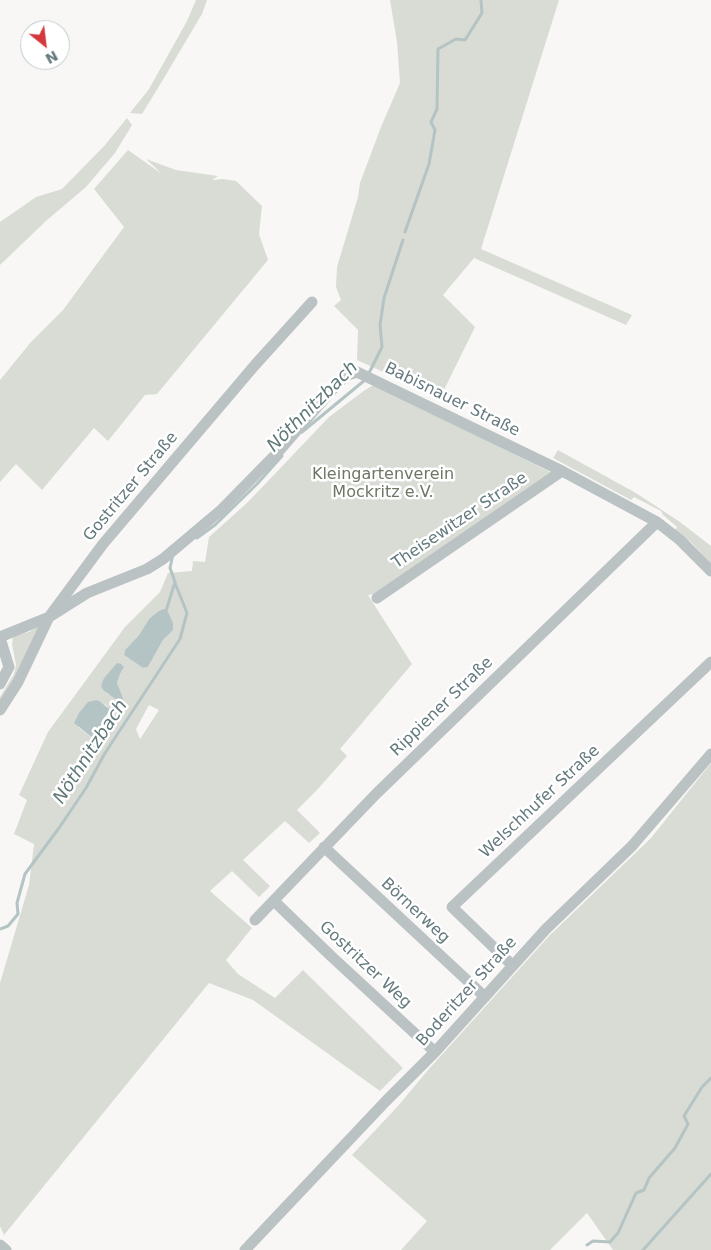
<!DOCTYPE html>
<html>
<head>
<meta charset="utf-8">
<style>
  body { margin:0 }
  #map { position:relative; width:711px; height:1250px; overflow:hidden; background:#f8f7f5; font-family:"DejaVu Sans",sans-serif }
  canvas { display:block }
  .north { position:absolute; left:20px; top:20px; width:50px; height:50px; box-sizing:border-box; background:#fff; border:1px solid #c1cacb; border-radius:50%; rotate:151deg; font-size:14px; font-weight:700; line-height:20px; text-align:center; color:#657a7e }
  .north::after { content:''; display:block; margin:auto; width:18px; height:22px; background:#d5383c; clip-path:polygon(50% 0,100% 100%,50% 72%,0 100%) }
</style>
</head>
<body>
<div id="map">
<canvas width="711" height="1250"></canvas>
<div class="north">N</div>
</div>
<script>
const g = document.querySelector('canvas').getContext('2d');
g.lineJoin = 'round';
function paint(path, color) {
  g.fillStyle = color;
  g.fill(path, 'evenodd');
}
function poly(rows) {
  const path = new Path2D();
  for (const r of rows) {
    path.moveTo(r[0], r[1]);
    for (let i = 2; i < r.length; i += 2) path.lineTo(r[i], r[i + 1]);
  }
  return path;
}
function strokePath(path, color, width, dash) {
  g.strokeStyle = color;
  g.lineWidth = width;
  g.lineCap = dash ? 'butt' : 'round';
  g.setLineDash(dash || []);
  g.stroke(path);
}
function drawText(font, color, halo, rows, align = 'center') {
  g.font = font + ' "DejaVu Sans",sans-serif';
  g.lineWidth = 5;
  g.setLineDash([]);
  g.textBaseline = 'middle';
  g.strokeStyle = halo;
  g.fillStyle = color;
  for (const [text, x, y, turn = 0] of rows) {
    g.save();
    g.translate(x, y);
    g.rotate((+turn || 0) * Math.PI / 180);
    g.textAlign = isNaN(turn) ? turn : align;
    if (halo) g.strokeText(text, 0, 0);
    g.fillText(text, 0, 0);
    g.restore();
  }
}
const green = poly([
  [196,0,207,0,202,14,158,88,142,114,130,113,149,89,187,21],
  [390,0,559,0,481,249,632,315,626,325,474,258,443,295,475,327,440,398,357,360,358,330,334,306,341,300,336,287,337,267,358,197,360,183,381,127,400,83,397,42],
  [127,118,132,125,115,153,86,187,46,221,0,265,0,222,36,197,62,189,105,145],
  [128,150,162,174,146,159,176,170,218,176,212,180,223,179,236,181,262,206,259,234,268,260,157,394,145,395,108,441,94,428,42,490,16,464,0,482,0,380,31,342,63,310,124,227,94,189],
  [375,384,554,474,375,594,368,595,412,664,340,749,347,756,317,790,297,810,320,833,309,843,285,821,243,860,270,886,259,897,232,871,210,891,252,928,226,960,238,974,275,998,303,970,403,1068,380,1091,253,1000,209,983,4,1235,0,1226,0,983,29,885,34,844,14,834,27,800,19,795,48,732,125,627,160,592,168,573,192,571,193,561,205,562,209,537,248,502,329,417,365,390],
  [149,619,173,629,163,640,148,667,143,668,124,655,125,650,139,635],
  [117,664,124,667,120,674,117,683,119,690,109,695,104,691,104,678],
  [97,700,107,706,109,714,101,723,102,739,94,739,78,727],
  [149,705,159,710,140,739,136,729],
  [558,450,636,493,680,522,711,546,711,564,692,543,675,530,677,527,663,515,661,511,634,497,631,500,553,458],
  [41,625,17,676,0,701,0,697,14,674,16,665,12,644,13,636,29,632],
  [711,763,711,1250,613,1250,587,1213,550,1250,401,1250,427,1221,352,1155,398,1106,428,1070,549,936,651,838]
]);
const water = poly([
  [164,609,168,612,173,623,173,630,163,640,148,667,143,668,124,655,125,650,139,635,149,619,159,611],
  [117,663,121,664,124,667,120,674,117,683,124,701,117,700,104,691,101,686,104,678],
  [97,700,101,702,110,710,101,723,102,739,98,741,94,739,74,723,79,713,88,702]
]);
const stream = poly([
  [405,232,429,164,435,130,431,122,437,109,438,49,456,39,465,40,482,13,481,0],
  [368,375,382,347,380,325,384,298,403,240],
  [302,432,365,380],
  [197,538,215,525,257,484,282,456],
  [166,611,175,582,170,568,173,554],
  [0,929,8,926,18,914,17,903,25,874,59,828,86,788,105,753,180,639,187,613,175,583],
  [587,1245,593,1241,610,1242,618,1233,636,1193,644,1190,649,1178,675,1148,688,1124,684,1116,702,1087,711,1078],
  [643,1250,711,1174]
]);
const minor = poly([
  [377,598,562,471],
  [0,637,49,617,87,593,147,569,163,559,220,511,279,451,339,382,348,375,357,372,562,471,657,522,680,540,711,571],
  [0,638,9,667,0,684],
  [0,710,18,682,49,617,103,544,255,365,312,302],
  [324,847,485,997],
  [274,901,331,956,435,1052],
  [255,920,376,794,657,522],
  [512,965,452,907,711,662],
  [0,1245,6,1250],
  [245,1250,386,1101,435,1052,546,929,632,846,711,754]
]);
const streetNames = [
  ["Babisnauer Straße",452,400,26],
  ["Gostritzer Straße",131,487,-50],
  ["Theisewitzer Straße",460,521,-34],
  ["Rippiener Straße",442,707,-44],
  ["Welschhufer Straße",540,802,-43],
  ["Börnerweg",415,911,43],
  ["Gostritzer Weg",365,965,43],
  ["Boderitzer Straße",467,992,-48]
];
const parkNames = [
  ["Kleingartenverein",383,475],
  ["Mockritz e.V.",383,493]
];
const waterNames = [
  ["Nöthnitzbach",313,407,-45],
  ["Nöthnitzbach",91,752,-57]
];
paint(green, '#d9dcd5');
paint(water, '#b4c4c4');
strokePath(stream, '#b4c4c4', 3);
strokePath(minor, '#bbc2c3', 11);
drawText('16px', '#657a7e', '#fff', streetNames);
drawText('16px', '#6c7764', '#fff', parkNames);
drawText('italic 18px', '#607878', '#fff', waterNames);
</script>
</body>
</html>
